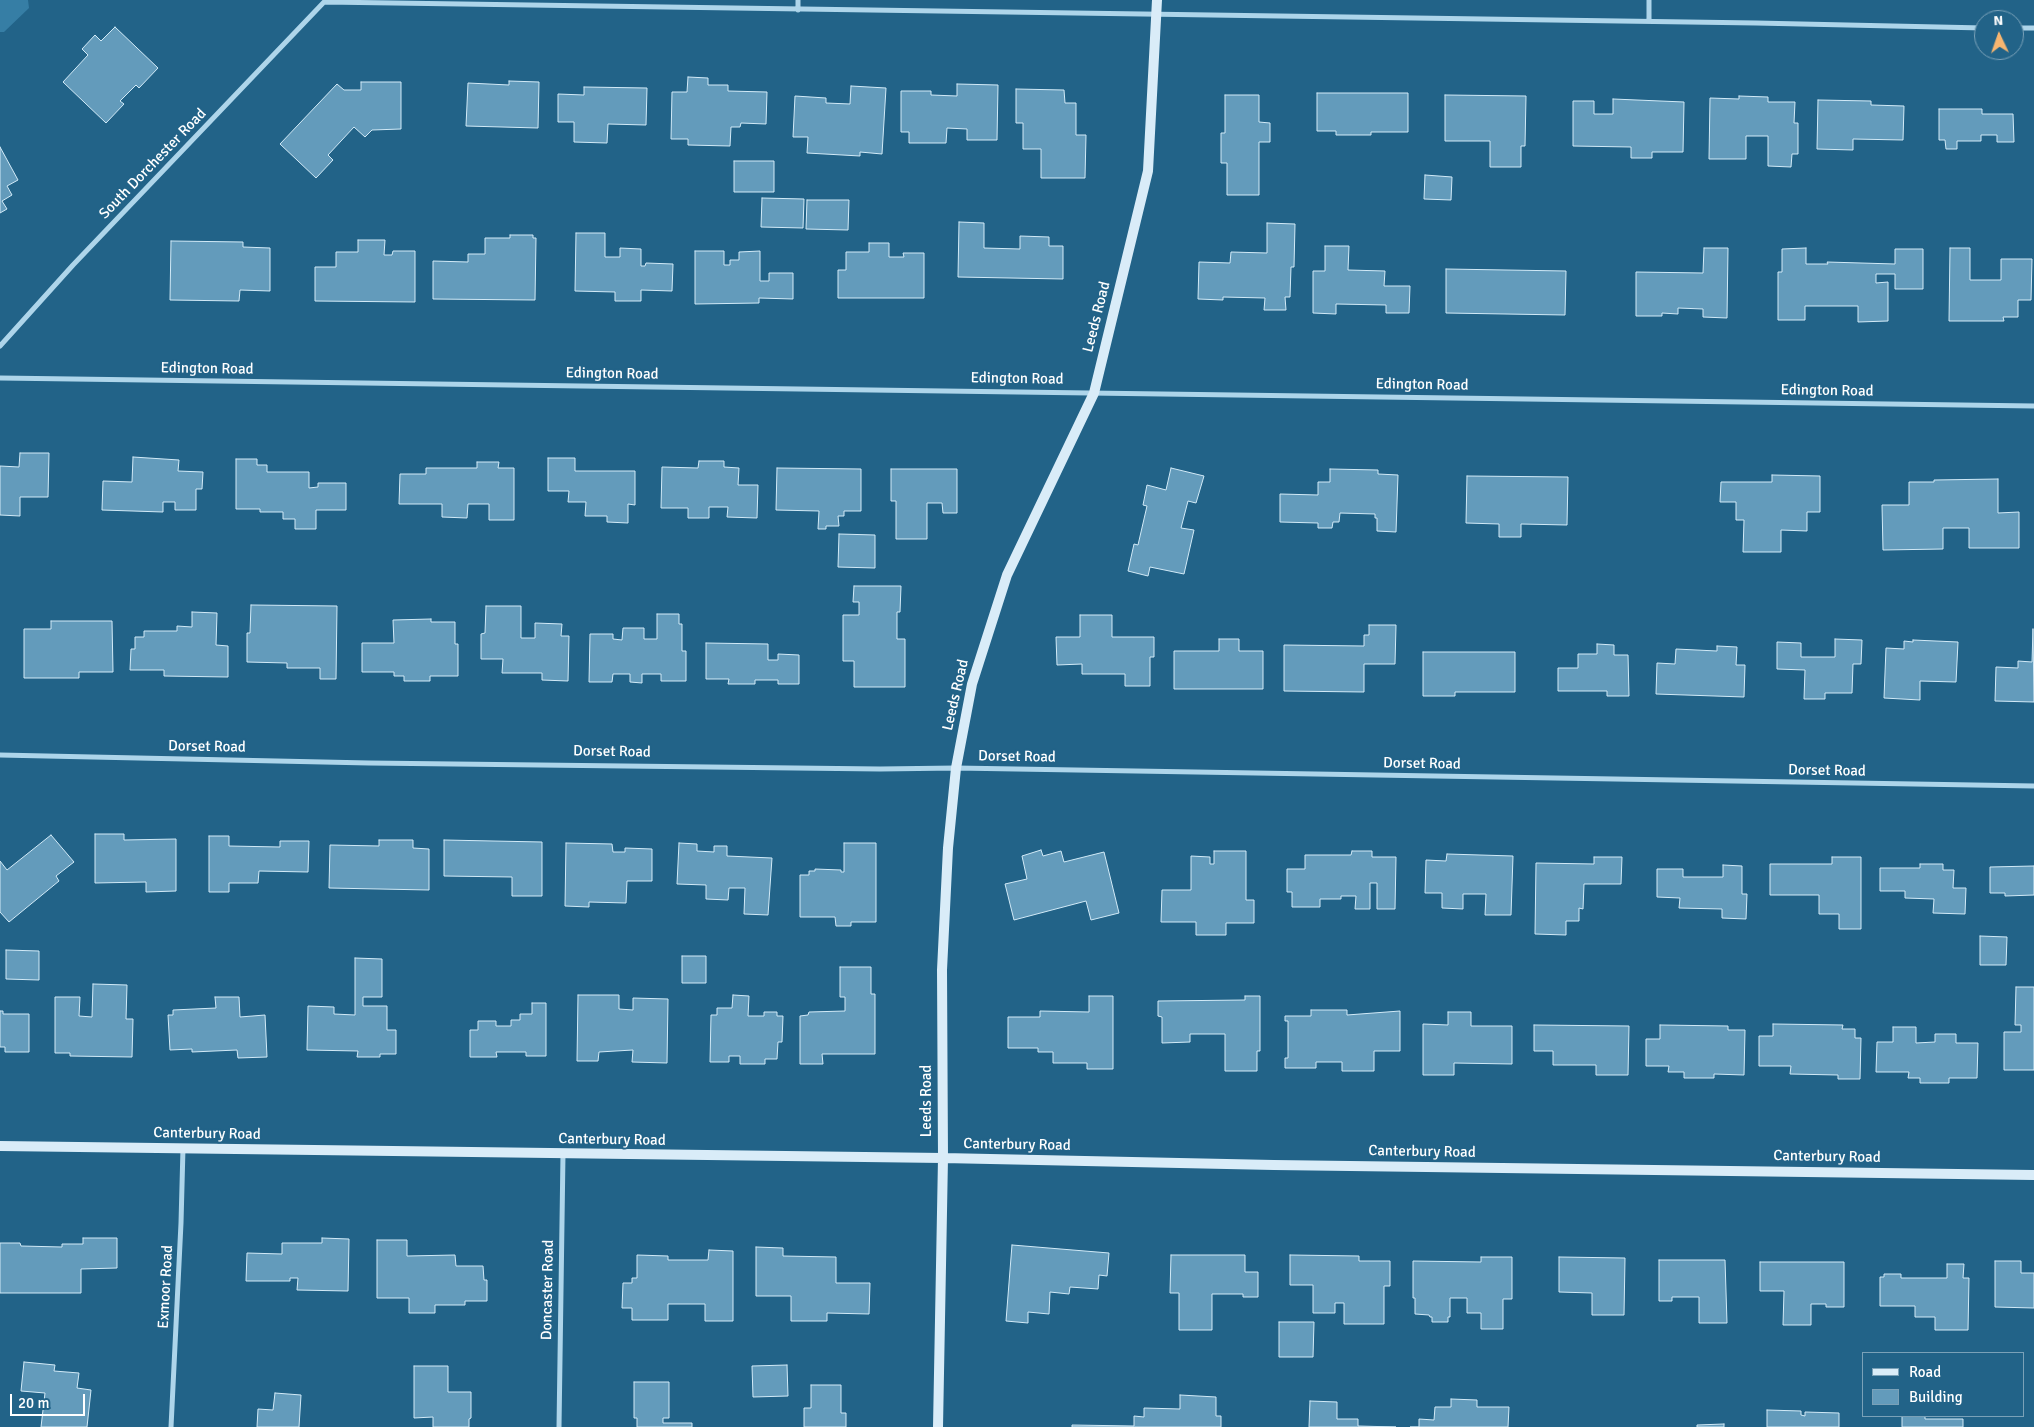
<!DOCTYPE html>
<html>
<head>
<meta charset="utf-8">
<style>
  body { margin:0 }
  #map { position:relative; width:2034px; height:1427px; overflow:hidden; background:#226388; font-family:Signika,sans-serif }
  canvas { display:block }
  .legend { position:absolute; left:1862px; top:1352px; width:162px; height:65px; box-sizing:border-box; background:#226388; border:1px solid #7aa1b8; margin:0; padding:6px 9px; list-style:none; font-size:15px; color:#fff }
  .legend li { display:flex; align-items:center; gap:10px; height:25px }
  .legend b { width:25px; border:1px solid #7aa1b8 }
  .north { position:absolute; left:1974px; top:10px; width:50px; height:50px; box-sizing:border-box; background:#226388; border:1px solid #7aa1b8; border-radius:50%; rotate:357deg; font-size:14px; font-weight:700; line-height:20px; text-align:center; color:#fff }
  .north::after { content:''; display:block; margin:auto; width:18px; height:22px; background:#f6b570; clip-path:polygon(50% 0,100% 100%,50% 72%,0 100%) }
  .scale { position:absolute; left:10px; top:1394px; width:75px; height:22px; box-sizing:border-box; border:2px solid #fff; border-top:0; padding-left:6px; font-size:15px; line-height:18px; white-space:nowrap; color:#fff; -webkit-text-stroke:4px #226388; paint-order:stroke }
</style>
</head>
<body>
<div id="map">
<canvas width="2034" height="1427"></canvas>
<ul class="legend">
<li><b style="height:6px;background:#d9ecf8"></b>Road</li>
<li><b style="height:14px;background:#639bbb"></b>Building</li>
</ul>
<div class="north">N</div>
<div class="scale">20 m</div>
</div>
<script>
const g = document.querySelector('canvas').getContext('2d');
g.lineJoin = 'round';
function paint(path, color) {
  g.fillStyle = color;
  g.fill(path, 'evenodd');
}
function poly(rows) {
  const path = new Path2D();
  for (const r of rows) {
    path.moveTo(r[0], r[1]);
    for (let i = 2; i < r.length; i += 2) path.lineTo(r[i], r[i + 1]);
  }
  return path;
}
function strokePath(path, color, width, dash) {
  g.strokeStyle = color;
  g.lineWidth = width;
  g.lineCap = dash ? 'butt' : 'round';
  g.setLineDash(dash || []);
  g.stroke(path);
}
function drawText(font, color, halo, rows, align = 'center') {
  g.font = font + ' Signika,sans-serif';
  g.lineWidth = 4;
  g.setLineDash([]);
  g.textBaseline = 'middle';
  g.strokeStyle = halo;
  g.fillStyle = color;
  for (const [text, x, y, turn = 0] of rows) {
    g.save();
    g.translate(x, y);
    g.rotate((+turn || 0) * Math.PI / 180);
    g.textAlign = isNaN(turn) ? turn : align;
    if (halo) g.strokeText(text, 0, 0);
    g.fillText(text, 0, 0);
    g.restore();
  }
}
const green = poly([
  [0,0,28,0,29,8,4,32,0,32]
]);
const building = poly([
  [115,27,158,68,139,88,136,85,120,101,124,104,106,123,63,82,88,55,82,49,95,35,101,41,115,27],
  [688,77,708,78,708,85,728,85,728,91,767,92,766,124,741,123,740,127,731,127,730,146,688,145,688,139,671,139,672,92,687,92,688,77],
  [509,81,539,82,538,128,466,126,468,83,509,85,509,81],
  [361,82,401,82,401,129,372,130,365,137,354,127,328,155,333,160,316,178,280,144,337,84,344,90,361,90,361,82],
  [957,84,998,85,997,140,967,140,967,129,947,128,946,143,909,143,909,132,901,132,901,91,931,91,931,95,957,96,957,84],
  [851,86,886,88,882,154,860,152,860,156,807,153,808,137,793,137,795,96,826,98,826,103,850,104,851,86],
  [584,87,647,88,646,125,608,124,607,143,574,142,574,122,558,122,558,94,584,95,584,87],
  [1016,89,1064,90,1065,103,1076,103,1076,135,1086,135,1085,178,1041,178,1041,149,1023,149,1023,123,1016,123,1016,89],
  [1317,93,1408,93,1408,132,1371,132,1371,135,1336,135,1336,131,1317,131,1317,93],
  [1225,95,1259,95,1259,122,1270,123,1270,142,1259,142,1259,195,1227,195,1227,163,1221,163,1221,133,1225,133,1225,95],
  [1445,95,1526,96,1525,146,1521,146,1521,167,1490,167,1490,141,1445,141,1445,95],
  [1739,96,1768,97,1768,102,1795,102,1794,123,1798,123,1798,154,1792,154,1791,167,1768,166,1768,136,1746,136,1746,159,1709,159,1710,98,1739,99,1739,96],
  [1613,99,1684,102,1683,152,1652,152,1652,158,1631,158,1631,147,1573,146,1573,101,1594,101,1594,114,1613,114,1613,99],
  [1818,100,1871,101,1871,105,1904,106,1903,140,1853,139,1853,150,1817,149,1818,100],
  [1939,109,1982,109,1982,114,2013,114,2014,142,1997,142,1997,135,1981,135,1981,141,1957,141,1957,149,1946,149,1945,140,1939,140,1939,109],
  [0,147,18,180,7,186,12,195,2,201,7,209,0,213,0,147],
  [734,161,774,161,774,192,734,192,734,161],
  [1425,175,1452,177,1451,200,1424,199,1425,175],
  [762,198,804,199,803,228,761,227,762,198],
  [807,200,849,200,848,230,806,229,807,200],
  [959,222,984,223,984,248,1020,249,1020,236,1049,237,1049,246,1063,246,1063,279,958,277,959,222],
  [1267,223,1295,224,1294,267,1291,267,1290,297,1285,297,1286,310,1264,310,1265,298,1223,297,1223,300,1198,299,1199,262,1230,263,1231,252,1267,253,1267,223],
  [576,233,605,233,605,257,620,257,620,248,641,249,641,266,645,266,646,263,673,264,672,291,641,290,641,301,615,301,615,292,575,291,576,233],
  [510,235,533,235,533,238,536,238,535,300,433,299,433,261,468,262,468,254,485,254,485,238,510,238,510,235],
  [358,240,385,240,384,255,392,255,393,251,415,251,415,302,315,301,315,267,336,267,336,252,358,252,358,240],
  [171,241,243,242,243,247,270,248,270,291,240,290,239,301,170,300,171,241],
  [869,243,889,243,889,257,904,257,903,253,924,253,924,298,838,298,838,270,846,270,846,252,869,252,869,243],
  [1325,246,1349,246,1348,270,1385,271,1384,286,1410,286,1409,313,1386,313,1386,305,1336,304,1336,314,1313,313,1313,271,1325,271,1325,246],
  [1704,248,1728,248,1727,318,1703,317,1703,309,1678,308,1678,314,1662,313,1662,316,1636,316,1636,272,1703,273,1704,248],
  [1806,248,1806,264,1828,264,1827,262,1895,264,1895,249,1923,249,1923,289,1895,289,1895,274,1876,274,1876,283,1888,282,1888,321,1858,322,1858,306,1805,306,1805,320,1778,320,1778,272,1782,272,1782,249,1806,248],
  [1950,248,1970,248,1970,280,2001,280,2001,259,2032,259,2031,300,2018,300,2018,317,2003,317,2004,321,1949,321,1950,248],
  [695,251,724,251,724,265,730,265,730,260,739,260,739,252,760,251,760,281,769,281,769,273,793,273,793,299,759,298,759,303,695,304,695,251],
  [1446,269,1566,271,1565,315,1446,313,1446,269],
  [20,453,49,453,48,497,20,497,20,516,0,515,0,466,19,467,20,453],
  [133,457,179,460,178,471,203,472,202,489,196,489,196,510,175,510,175,502,163,502,163,512,102,510,103,481,132,482,133,457],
  [548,458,575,458,575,471,635,471,635,505,628,504,628,523,607,522,607,516,585,516,586,502,568,502,569,491,548,491,548,458],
  [236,459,257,459,257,465,267,465,267,472,309,472,309,488,318,487,318,483,346,483,346,510,316,510,316,529,295,529,295,519,283,519,283,512,260,512,260,509,236,509,236,459],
  [699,461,724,461,724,467,739,468,738,485,758,485,757,518,727,517,728,507,709,507,709,518,688,518,688,508,661,508,662,467,698,468,699,461],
  [477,462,499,462,498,468,514,468,514,520,489,520,489,504,468,504,467,518,442,517,442,504,399,504,400,474,426,474,426,468,477,468,477,462],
  [777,468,861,469,861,511,844,511,844,516,838,516,839,526,826,526,826,529,818,529,819,511,776,510,777,468],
  [1171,468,1204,476,1196,503,1188,501,1181,528,1194,530,1184,574,1150,567,1148,576,1128,571,1134,544,1138,545,1147,506,1143,505,1147,485,1166,490,1171,468],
  [891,469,957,469,957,513,943,513,942,503,927,503,927,539,896,539,896,501,891,501,891,469],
  [1330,469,1378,470,1378,474,1398,475,1396,532,1377,531,1377,518,1375,518,1375,514,1340,513,1339,522,1333,522,1332,528,1318,528,1318,523,1280,522,1280,494,1318,495,1318,482,1330,482,1330,469],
  [1772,475,1820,476,1820,512,1807,512,1807,531,1781,530,1781,552,1743,552,1744,520,1736,520,1736,502,1720,502,1721,482,1772,482,1772,475],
  [1467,476,1568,477,1567,525,1521,524,1521,537,1499,537,1499,524,1466,523,1467,476],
  [1998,479,1998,513,2019,512,2019,548,1969,548,1969,528,1943,528,1943,549,1883,550,1882,505,1909,505,1909,482,1934,482,1934,480,1998,479],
  [839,534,875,535,875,568,838,567,839,534],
  [854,586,901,586,900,612,897,612,897,639,905,639,905,687,854,687,854,661,843,661,843,615,859,615,859,602,853,602,854,586],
  [251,605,337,606,336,679,320,679,320,668,287,668,287,663,247,662,247,633,250,633,251,605],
  [486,606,521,606,521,638,535,638,535,623,562,624,561,636,569,636,568,681,542,680,542,673,502,673,503,659,481,659,481,634,485,633,486,606],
  [192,612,217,613,216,645,228,646,228,677,164,676,164,670,130,670,131,649,135,649,135,637,144,637,144,631,177,631,177,626,192,627,192,612],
  [657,614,679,614,679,624,682,624,682,651,686,651,686,681,661,681,661,674,642,674,642,683,630,682,630,674,613,674,612,682,589,682,590,634,613,634,613,639,622,640,623,628,644,628,644,639,657,639,657,614],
  [1080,615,1112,615,1112,637,1154,637,1154,657,1150,657,1150,686,1125,686,1125,674,1082,674,1082,664,1057,665,1056,637,1080,637,1080,615],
  [431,619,431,622,455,622,455,644,458,644,458,676,430,676,430,681,404,681,404,676,394,676,394,672,362,672,362,643,394,643,393,620,431,619],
  [51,621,112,621,113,672,79,672,79,678,24,678,24,629,51,629,51,621],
  [1369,625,1396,625,1395,664,1364,664,1364,692,1284,691,1284,645,1364,646,1364,635,1369,635,1369,625],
  [2033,629,2034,702,1995,701,1996,667,2018,668,2018,661,2032,662,2033,629],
  [1219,639,1239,639,1239,651,1263,651,1263,689,1174,689,1174,651,1219,651,1219,639],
  [1835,639,1862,640,1861,664,1853,664,1852,693,1825,693,1825,699,1804,699,1805,670,1777,669,1777,642,1801,643,1801,657,1835,657,1835,639],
  [1913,640,1958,642,1956,682,1920,681,1920,700,1884,698,1886,648,1904,649,1904,641,1913,642,1913,640],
  [706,643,768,644,768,660,778,660,778,654,799,655,799,684,778,684,778,680,755,680,755,684,728,684,729,679,706,679,706,643],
  [1597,644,1614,645,1614,655,1628,655,1629,696,1607,696,1607,691,1558,691,1558,668,1578,668,1578,654,1597,654,1597,644],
  [1717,646,1737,647,1736,665,1745,665,1744,697,1656,694,1657,663,1675,664,1676,649,1717,651,1717,646],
  [1423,652,1515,652,1515,692,1455,692,1455,696,1423,696,1423,652],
  [95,834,124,834,124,840,176,839,176,891,146,892,146,882,95,883,95,834],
  [51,835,74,862,56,876,59,881,9,922,0,912,0,861,7,870,51,835],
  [209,836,229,836,229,846,280,847,280,841,309,841,308,872,259,871,258,883,229,883,229,892,209,892,209,836],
  [379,840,413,840,413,848,429,849,429,890,329,888,330,845,379,846,379,840],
  [444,840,542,842,542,896,512,896,512,877,444,876,444,840],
  [566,843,612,844,613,852,625,852,625,848,652,849,652,881,627,881,626,903,589,902,589,907,565,906,566,843],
  [679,843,697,844,697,851,714,852,714,846,727,846,727,856,772,858,768,915,744,914,745,888,729,888,728,900,706,899,706,885,677,884,679,843],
  [844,843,876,843,876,922,851,922,851,926,836,926,835,917,800,917,800,875,809,875,809,871,815,871,815,869,841,870,841,872,844,872,844,843],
  [1041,850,1043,856,1061,851,1064,862,1104,852,1119,913,1091,920,1086,901,1014,920,1005,884,1027,879,1022,856,1041,850],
  [1214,851,1246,851,1246,900,1254,900,1254,923,1226,923,1226,935,1196,935,1196,922,1161,922,1162,890,1191,890,1191,856,1210,857,1210,864,1214,864,1214,851],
  [1352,851,1372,851,1372,857,1396,857,1395,909,1377,909,1377,883,1370,883,1370,909,1355,909,1356,896,1341,896,1341,899,1320,899,1320,907,1292,907,1292,892,1287,892,1287,869,1305,869,1305,855,1351,855,1352,851],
  [1447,854,1513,856,1511,915,1485,915,1486,894,1463,894,1463,909,1442,908,1442,893,1425,893,1426,860,1446,861,1447,854],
  [1594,857,1622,857,1621,884,1584,884,1583,909,1579,908,1579,921,1566,921,1566,935,1535,934,1536,863,1594,864,1594,857],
  [1832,857,1861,857,1861,929,1839,929,1839,914,1819,914,1819,895,1770,895,1770,864,1832,864,1832,857],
  [1920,864,1943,864,1943,870,1954,870,1953,888,1966,888,1965,914,1933,913,1934,899,1905,898,1905,891,1880,891,1880,868,1920,868,1920,864],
  [1723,865,1742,866,1742,894,1747,894,1746,919,1722,918,1722,909,1679,908,1680,898,1657,897,1657,869,1683,869,1683,877,1723,877,1723,865],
  [2034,866,2034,895,2005,896,2005,893,1990,893,1990,867,2034,866],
  [1980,936,2007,937,2006,965,1980,965,1980,936],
  [6,950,39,951,39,980,6,979,6,950],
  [682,956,706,956,706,983,682,983,682,956],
  [355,958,382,959,382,997,363,997,363,1006,387,1006,387,1030,396,1030,396,1054,380,1054,380,1057,357,1057,358,1051,307,1050,308,1006,334,1007,334,1014,355,1015,355,958],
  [840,967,871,967,871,994,875,994,875,1054,822,1054,823,1064,800,1064,800,1016,808,1015,809,1012,845,1011,845,997,840,997,840,967],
  [93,984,127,985,126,1019,133,1019,132,1057,70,1056,70,1053,55,1053,55,997,80,997,79,1016,92,1017,93,984],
  [2016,987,2034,987,2034,1070,2004,1070,2004,1032,2021,1032,2021,1025,2015,1025,2016,987],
  [578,995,619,995,619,1009,633,1010,633,998,668,999,667,1063,632,1062,633,1050,599,1052,598,1061,577,1061,578,995],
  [733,995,749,996,748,1016,764,1016,764,1012,777,1012,777,1016,783,1016,782,1042,778,1042,777,1059,765,1059,765,1064,740,1064,740,1056,729,1056,729,1062,710,1062,711,1015,717,1015,717,1008,732,1008,733,995],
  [1089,996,1113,996,1113,1069,1087,1069,1087,1063,1053,1063,1053,1052,1038,1052,1038,1048,1008,1048,1008,1017,1040,1017,1040,1011,1089,1012,1089,996],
  [1245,996,1260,996,1260,1051,1257,1051,1257,1071,1225,1071,1225,1034,1190,1034,1190,1042,1162,1043,1162,1017,1158,1016,1158,1001,1245,1000,1245,996],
  [215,997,239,997,240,1017,265,1015,267,1057,238,1058,237,1050,192,1052,192,1049,170,1050,168,1015,173,1015,173,1010,216,1008,215,997],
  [532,1003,546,1003,546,1056,526,1056,526,1052,496,1052,497,1057,470,1057,470,1030,478,1030,478,1021,496,1021,496,1026,511,1026,511,1020,520,1020,520,1014,532,1014,532,1003],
  [1311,1010,1347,1010,1347,1015,1400,1011,1400,1051,1374,1051,1374,1071,1342,1071,1342,1062,1316,1062,1316,1068,1285,1068,1285,1058,1288,1058,1288,1021,1285,1021,1285,1016,1311,1016,1311,1010],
  [0,1011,3,1011,3,1014,29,1014,29,1052,5,1052,5,1047,0,1047,0,1011],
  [1448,1012,1471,1012,1471,1026,1512,1026,1512,1064,1454,1063,1454,1075,1423,1075,1423,1024,1448,1025,1448,1012],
  [1773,1024,1843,1025,1842,1029,1855,1029,1855,1038,1861,1038,1860,1079,1838,1079,1838,1075,1790,1074,1791,1066,1759,1066,1759,1036,1773,1036,1773,1024],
  [1534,1025,1629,1026,1628,1075,1596,1075,1596,1065,1553,1065,1553,1051,1534,1051,1534,1025],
  [1660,1025,1728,1026,1728,1030,1745,1030,1744,1075,1714,1074,1714,1078,1684,1078,1684,1072,1668,1072,1669,1066,1646,1066,1646,1039,1660,1039,1660,1025],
  [1893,1027,1916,1027,1916,1043,1935,1042,1935,1034,1956,1034,1956,1043,1978,1043,1977,1078,1949,1078,1949,1083,1920,1083,1920,1078,1908,1078,1909,1072,1876,1072,1877,1042,1893,1042,1893,1027],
  [83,1238,117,1238,117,1268,81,1269,81,1293,0,1293,0,1243,20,1243,21,1246,62,1247,62,1244,83,1244,83,1238],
  [322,1238,349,1239,348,1291,297,1290,298,1278,290,1278,290,1281,246,1281,247,1253,282,1254,282,1243,322,1243,322,1238],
  [377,1240,407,1240,407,1256,455,1255,456,1266,483,1266,484,1280,487,1280,487,1301,465,1301,465,1305,435,1305,435,1313,409,1313,409,1298,377,1298,377,1240],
  [1012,1245,1109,1253,1107,1276,1099,1275,1098,1289,1070,1287,1069,1294,1050,1292,1049,1314,1028,1312,1028,1323,1006,1321,1012,1245],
  [756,1247,783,1248,783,1256,836,1257,836,1283,870,1283,869,1314,827,1313,827,1321,791,1321,791,1296,756,1296,756,1247],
  [709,1250,733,1251,733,1321,705,1321,705,1304,668,1304,668,1320,632,1320,632,1308,622,1308,623,1283,632,1283,632,1278,637,1278,637,1255,668,1256,668,1260,708,1260,709,1250],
  [1171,1255,1245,1255,1245,1272,1258,1272,1258,1297,1243,1297,1243,1294,1212,1294,1212,1330,1179,1330,1179,1293,1170,1293,1171,1255],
  [1290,1255,1359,1256,1359,1261,1390,1261,1390,1286,1384,1286,1384,1324,1344,1324,1344,1303,1335,1303,1335,1313,1313,1313,1313,1285,1290,1285,1290,1255],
  [1481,1257,1512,1257,1512,1299,1503,1299,1503,1329,1481,1329,1481,1313,1467,1313,1467,1298,1450,1298,1450,1317,1448,1317,1448,1322,1432,1322,1432,1317,1430,1317,1429,1315,1415,1314,1415,1298,1413,1298,1413,1261,1481,1262,1481,1257],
  [1559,1257,1625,1258,1624,1315,1592,1315,1592,1293,1559,1292,1559,1257],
  [1659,1260,1725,1260,1727,1323,1699,1323,1699,1297,1672,1297,1672,1301,1659,1301,1659,1260],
  [1995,1261,2021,1261,2021,1273,2034,1273,2034,1308,1995,1307,1995,1261],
  [1760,1262,1844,1262,1844,1307,1826,1307,1826,1304,1811,1304,1811,1325,1783,1325,1784,1291,1760,1291,1760,1262],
  [1947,1264,1964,1264,1963,1278,1969,1278,1968,1330,1935,1330,1935,1317,1915,1317,1915,1306,1880,1306,1880,1277,1884,1277,1884,1274,1901,1274,1901,1278,1947,1278,1947,1264],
  [1279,1322,1314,1322,1313,1357,1279,1357,1279,1322],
  [24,1362,55,1365,54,1371,79,1373,77,1388,91,1390,87,1427,41,1427,45,1393,21,1391,24,1362],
  [787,1365,788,1396,753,1397,752,1366,787,1365],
  [414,1366,448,1366,448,1392,471,1392,471,1418,469,1419,469,1427,433,1427,433,1417,414,1418,414,1366],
  [634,1382,669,1382,669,1418,663,1418,663,1423,692,1423,692,1427,637,1427,637,1418,634,1418,634,1382],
  [811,1385,841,1385,841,1413,846,1413,846,1427,804,1427,804,1408,811,1408,811,1385],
  [275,1393,301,1395,299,1427,257,1427,258,1409,273,1410,275,1393],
  [1180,1395,1216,1397,1216,1416,1221,1416,1221,1427,1072,1427,1072,1425,1134,1426,1134,1416,1144,1417,1144,1408,1180,1409,1180,1395],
  [1451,1399,1477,1400,1477,1407,1509,1407,1508,1427,1410,1427,1419,1427,1419,1419,1434,1420,1435,1407,1451,1407,1451,1399],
  [1310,1401,1337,1402,1337,1419,1358,1419,1358,1426,1396,1427,1309,1427,1310,1401],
  [1767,1410,1801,1411,1801,1415,1805,1416,1805,1412,1839,1413,1839,1427,1767,1427,1767,1410],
  [1902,1416,1925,1416,1925,1419,1963,1419,1963,1427,1902,1427,1902,1416],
  [1724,1424,1724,1427,1697,1427,1697,1425,1724,1424]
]);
const street = poly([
  [1649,0,1649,21],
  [325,2,1756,23,1984,28],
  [798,10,798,0],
  [2014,28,2034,28],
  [0,346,73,265,325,1],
  [0,378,2034,406],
  [0,755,369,763,880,769,956,768,2034,786],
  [171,1427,181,1223,183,1148],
  [559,1427,563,1154]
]);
const secondary = poly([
  [0,1146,943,1158,1274,1165,2034,1175],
  [938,1427,943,1158,942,970,948,848,956,768,972,684,1007,575,1094,393,1148,171,1157,0]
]);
const streetNames = [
  ["South Dorchester Road",153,164,-46],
  ["Leeds Road",1097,317,-76],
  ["Edington Road",207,369,1],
  ["Edington Road",612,374,1],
  ["Edington Road",1017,379,1],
  ["Edington Road",1422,385,1],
  ["Edington Road",1827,391,1],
  ["Leeds Road",956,695,-77],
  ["Dorset Road",207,747,1],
  ["Dorset Road",612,752,1],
  ["Dorset Road",1017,757,1],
  ["Dorset Road",1422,764,1],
  ["Dorset Road",1827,771,1],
  ["Leeds Road",927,1101,-90],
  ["Canterbury Road",207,1134,1],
  ["Canterbury Road",612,1140,1],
  ["Canterbury Road",1017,1145,1],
  ["Canterbury Road",1422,1152,1],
  ["Canterbury Road",1827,1157,1],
  ["Exmoor Road",166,1287,-87],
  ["Doncaster Road",548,1290,-89]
];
paint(green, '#367ea5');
paint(building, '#639bbb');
strokePath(building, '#d2eaf7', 1);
strokePath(street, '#aed5ea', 5);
strokePath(secondary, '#d9ecf8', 10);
drawText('15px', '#fff', '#226388', streetNames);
</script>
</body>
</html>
